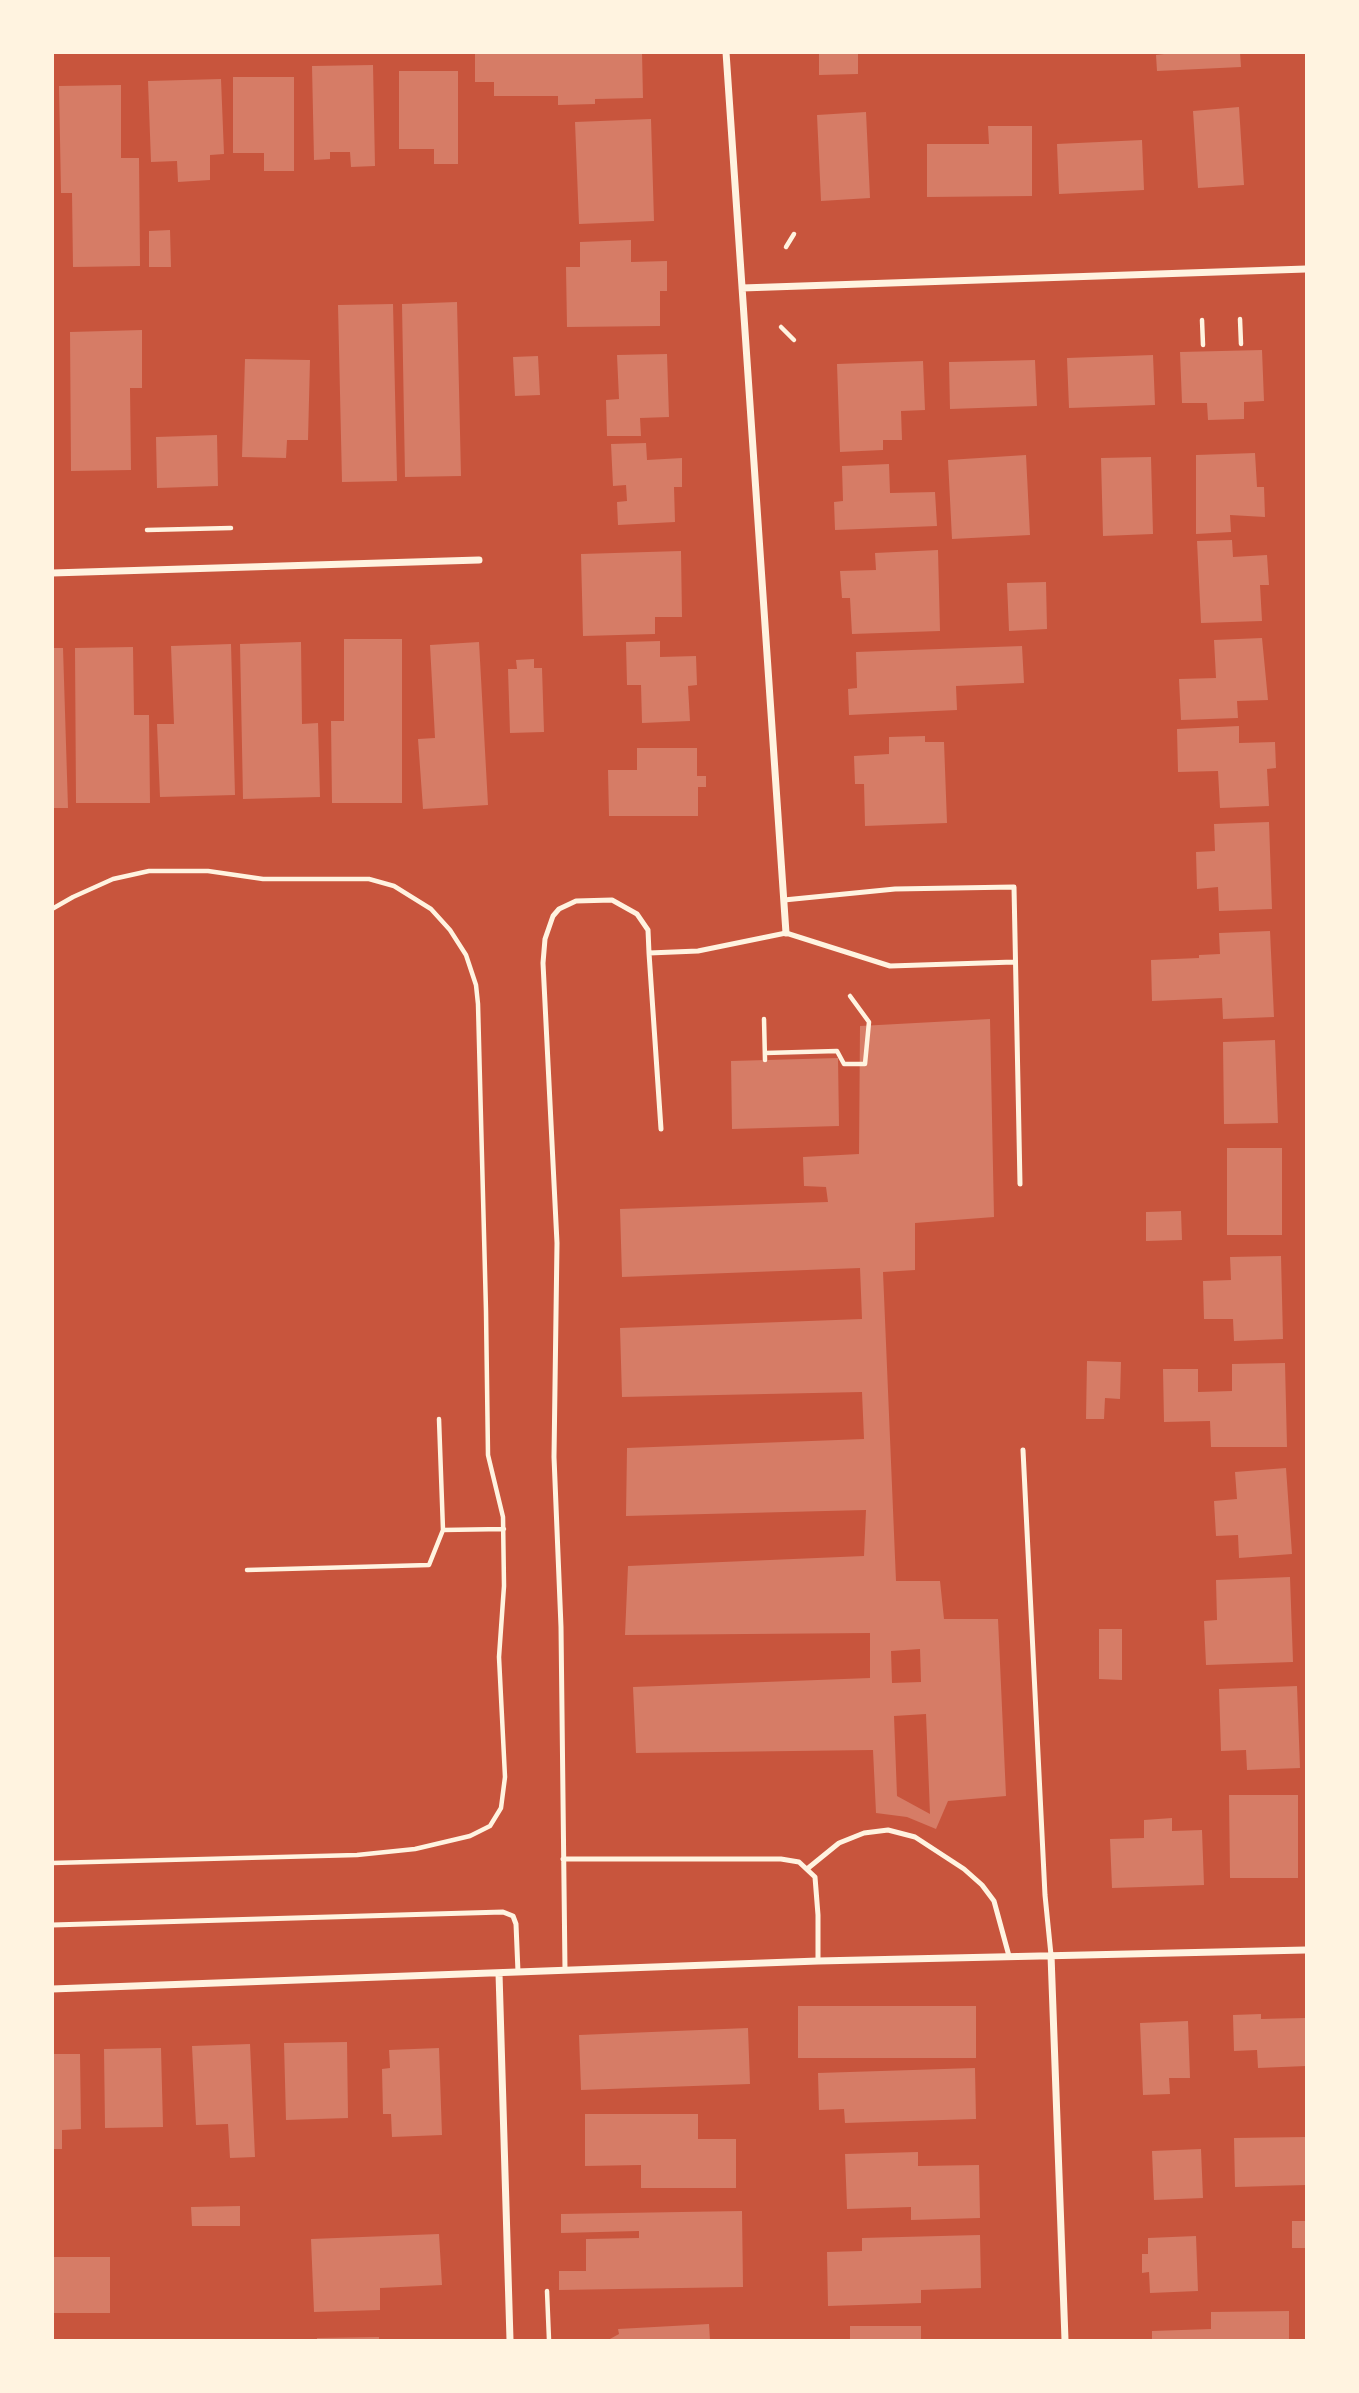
<!DOCTYPE html>
<html>
<head>
<meta charset="utf-8">
<style>
  body { margin:0 }
  #map { position:relative; width:1359px; height:2393px; overflow:hidden; background:#c8553d; font-family:"Asap Condensed",sans-serif }
  canvas { display:block }
  .frame { position:absolute; inset:0; border:54px solid #fff3e0; pointer-events:none }
</style>
</head>
<body>
<div id="map">
<canvas width="1359" height="2393"></canvas>
<div class="frame"></div>
</div>
<script>
const g = document.querySelector('canvas').getContext('2d');
g.lineJoin = 'round';
function paint(path, color) {
  g.fillStyle = color;
  g.fill(path, 'evenodd');
}
function poly(rows) {
  const path = new Path2D();
  for (const r of rows) {
    path.moveTo(r[0], r[1]);
    for (let i = 2; i < r.length; i += 2) path.lineTo(r[i], r[i + 1]);
  }
  return path;
}
function strokePath(path, color, width, dash) {
  g.strokeStyle = color;
  g.lineWidth = width;
  g.lineCap = dash ? 'butt' : 'round';
  g.setLineDash(dash || []);
  g.stroke(path);
}
const building = poly([
  [475,52,642,52,643,98,595,99,595,104,558,105,558,96,494,96,494,82,475,82],
  [819,52,858,52,858,74,819,75],
  [1180,52,1240,52,1241,67,1157,71,1156,55],
  [373,65,375,166,351,167,350,152,330,152,330,159,314,160,312,66],
  [399,71,458,71,458,164,434,164,434,149,399,149],
  [233,77,294,77,294,171,264,171,264,153,233,153],
  [221,79,224,154,210,155,210,180,178,182,177,161,151,162,148,81],
  [121,85,121,158,139,158,140,266,73,267,72,193,61,193,59,86],
  [1239,107,1244,185,1198,188,1193,111],
  [866,112,870,198,821,201,817,115],
  [651,119,654,221,579,224,575,122],
  [988,126,1032,126,1032,196,927,197,927,144,989,144],
  [1142,140,1144,190,1059,194,1057,144],
  [170,230,171,267,149,267,149,231],
  [631,240,631,262,667,261,667,291,660,291,660,326,567,327,566,267,580,267,580,242],
  [457,302,461,476,405,477,402,304],
  [393,304,397,481,342,482,338,305],
  [142,330,142,388,130,388,131,470,71,471,70,332],
  [1262,350,1264,401,1244,402,1244,419,1208,420,1207,403,1182,403,1180,352],
  [667,354,669,417,640,418,641,436,607,436,606,400,619,399,617,355],
  [1153,355,1155,405,1069,408,1067,358],
  [538,356,540,395,515,396,513,357],
  [245,359,310,360,308,440,287,440,286,458,242,457],
  [1035,360,1037,406,950,409,949,362],
  [923,361,925,410,901,411,902,440,883,440,883,450,840,452,837,364],
  [217,435,218,486,157,488,156,437],
  [646,443,647,460,682,458,682,487,674,487,675,522,618,525,617,502,627,501,626,485,613,486,611,444],
  [1255,453,1257,487,1264,487,1265,517,1230,515,1231,532,1196,534,1196,455],
  [1026,455,1030,535,952,539,948,460],
  [1151,457,1153,534,1103,536,1101,458],
  [889,464,890,493,935,492,937,526,835,530,834,502,843,501,842,466],
  [1232,540,1233,557,1267,555,1269,585,1260,585,1262,621,1201,623,1197,541],
  [938,550,940,631,852,634,850,598,842,598,840,571,876,570,875,553],
  [681,551,682,617,655,617,655,634,583,636,581,554],
  [1046,582,1047,629,1009,631,1007,583],
  [1262,638,1268,700,1237,701,1238,718,1181,720,1179,679,1216,678,1214,640],
  [344,639,402,639,402,803,332,803,331,721,344,721],
  [660,641,660,657,696,656,697,685,688,686,690,721,642,723,641,685,627,685,626,642],
  [301,642,302,724,318,723,320,797,243,799,240,644],
  [479,642,488,805,423,809,418,739,435,738,430,645],
  [231,644,235,795,160,797,157,724,174,724,171,646],
  [1022,646,1024,683,956,686,957,710,849,715,848,689,857,688,856,652],
  [133,647,134,715,149,715,150,803,76,803,75,648],
  [52,648,63,648,68,808,52,808],
  [534,659,534,668,542,668,544,732,510,733,508,669,517,669,516,660],
  [1239,726,1239,743,1275,742,1276,768,1267,769,1269,806,1220,808,1218,771,1178,772,1177,729],
  [925,736,925,742,944,742,947,823,865,826,864,784,855,784,854,756,889,754,889,737],
  [637,748,697,748,697,776,706,776,706,787,698,787,698,816,609,816,608,770,637,770],
  [1269,822,1272,909,1219,911,1218,887,1197,889,1196,852,1215,851,1214,824],
  [1270,931,1274,1017,1223,1019,1222,998,1152,1001,1151,960,1199,958,1199,955,1220,954,1219,933],
  [990,1019,994,1217,915,1223,915,1270,883,1272,896,1581,940,1581,944,1619,998,1619,1006,1796,948,1801,936,1829,907,1817,876,1813,873,1750,636,1753,633,1687,870,1678,870,1633,625,1635,628,1566,864,1556,866,1510,626,1516,627,1448,864,1439,862,1392,622,1397,620,1328,862,1319,860,1268,622,1277,620,1209,828,1202,826,1187,804,1186,803,1157,859,1154,860,1026],
  [920,1649,921,1682,892,1683,891,1651],
  [926,1714,930,1814,897,1796,894,1716],
  [1275,1040,1278,1123,1224,1124,1223,1042],
  [838,1058,839,1126,732,1129,731,1061],
  [1227,1148,1282,1148,1282,1235,1227,1235],
  [1181,1211,1182,1240,1146,1241,1146,1212],
  [1281,1256,1283,1339,1234,1341,1233,1319,1204,1319,1203,1281,1231,1280,1230,1257],
  [1087,1361,1121,1362,1120,1399,1105,1398,1104,1419,1086,1419],
  [1285,1363,1287,1447,1211,1447,1210,1421,1164,1422,1163,1369,1198,1369,1198,1392,1232,1391,1232,1364],
  [1286,1468,1292,1554,1239,1558,1238,1535,1216,1536,1214,1501,1237,1499,1235,1472],
  [1290,1577,1293,1662,1206,1665,1204,1621,1217,1620,1216,1580],
  [1099,1629,1122,1629,1122,1680,1099,1679],
  [1297,1686,1300,1768,1247,1770,1246,1750,1221,1751,1219,1689],
  [1229,1795,1298,1795,1298,1878,1230,1878],
  [1172,1818,1172,1831,1202,1830,1204,1885,1112,1888,1110,1839,1144,1838,1144,1820],
  [798,2006,976,2006,976,2058,798,2058],
  [1261,2014,1261,2019,1306,2018,1306,2066,1258,2068,1257,2050,1234,2051,1233,2015],
  [1188,2021,1190,2078,1169,2078,1170,2094,1143,2095,1140,2023],
  [748,2028,750,2084,581,2090,579,2035],
  [347,2042,348,2118,286,2120,284,2043],
  [250,2044,255,2157,230,2158,228,2124,196,2125,192,2046],
  [161,2048,163,2127,105,2128,104,2049],
  [439,2048,442,2135,392,2137,391,2114,383,2114,382,2069,390,2068,389,2050],
  [52,2054,80,2054,81,2129,62,2130,62,2149,52,2149],
  [975,2068,976,2119,845,2123,844,2109,819,2110,818,2073],
  [585,2114,698,2114,698,2139,736,2139,736,2188,641,2188,641,2165,585,2166],
  [1306,2137,1306,2185,1235,2187,1234,2138],
  [1201,2149,1203,2198,1154,2200,1152,2151],
  [918,2152,918,2166,979,2165,980,2218,911,2220,911,2207,847,2209,845,2154],
  [240,2206,240,2226,192,2226,191,2207],
  [742,2211,743,2287,559,2290,559,2271,586,2271,586,2239,639,2238,639,2231,561,2233,561,2214],
  [1292,2221,1306,2221,1306,2248,1292,2248],
  [439,2234,442,2285,380,2288,380,2310,314,2312,311,2239],
  [980,2235,981,2288,921,2290,921,2303,828,2306,827,2252,862,2251,862,2238],
  [1196,2236,1198,2291,1150,2293,1149,2272,1142,2273,1142,2254,1148,2254,1148,2238],
  [52,2257,110,2257,110,2313,52,2313],
  [1289,2311,1289,2340,1152,2340,1152,2331,1211,2329,1211,2312],
  [709,2324,710,2340,608,2340,619,2334,618,2329],
  [850,2326,921,2326,921,2340,850,2340],
  [379,2337,379,2340,317,2340,317,2338]
]);
const path = poly([
  [786,247,794,234],
  [1240,319,1241,344],
  [1202,320,1203,345],
  [781,327,794,340],
  [147,530,231,528],
  [52,909,73,897,113,879,149,871,208,871,263,879,369,879,394,886,431,909,450,930,466,955,476,985,478,1004,486,1311,488,1455,503,1517,504,1586,499,1657,505,1777,501,1808,490,1826,470,1836,415,1849,357,1855,52,1863],
  [764,1019,765,1060],
  [765,1053,837,1051,844,1064,865,1064,869,1022,850,996],
  [439,1419,443,1530],
  [247,1570,429,1565,443,1530,504,1529],
  [547,2291,549,2340]
]);
const service = poly([
  [784,900,895,889,1014,887,1020,1184],
  [661,1129,649,953,698,951,786,933,890,966,1014,962],
  [1023,1450,1045,1895,1051,1955],
  [563,1859,781,1859,799,1862,815,1877,818,1915,818,1961],
  [807,1869,839,1843,864,1833,888,1830,915,1837,964,1869,982,1885,994,1901,1009,1956],
  [52,1925,503,1912,513,1916,516,1924,518,1972],
  [565,1970,561,1627,554,1457,557,1243,543,963,545,939,553,916,559,909,576,901,612,900,637,914,648,930,649,953]
]);
const minor = poly([
  [726,52,786,933],
  [742,288,1306,269],
  [52,573,479,560],
  [1051,1955,1065,2340],
  [499,1973,510,2340],
  [52,1989,818,1961,1306,1950]
]);
paint(building, '#d67c66');
strokePath(path, '#fff3e0', 4.5);
strokePath(service, '#fff3e0', 5);
strokePath(minor, '#fff3e0', 7);
</script>
</body>
</html>
